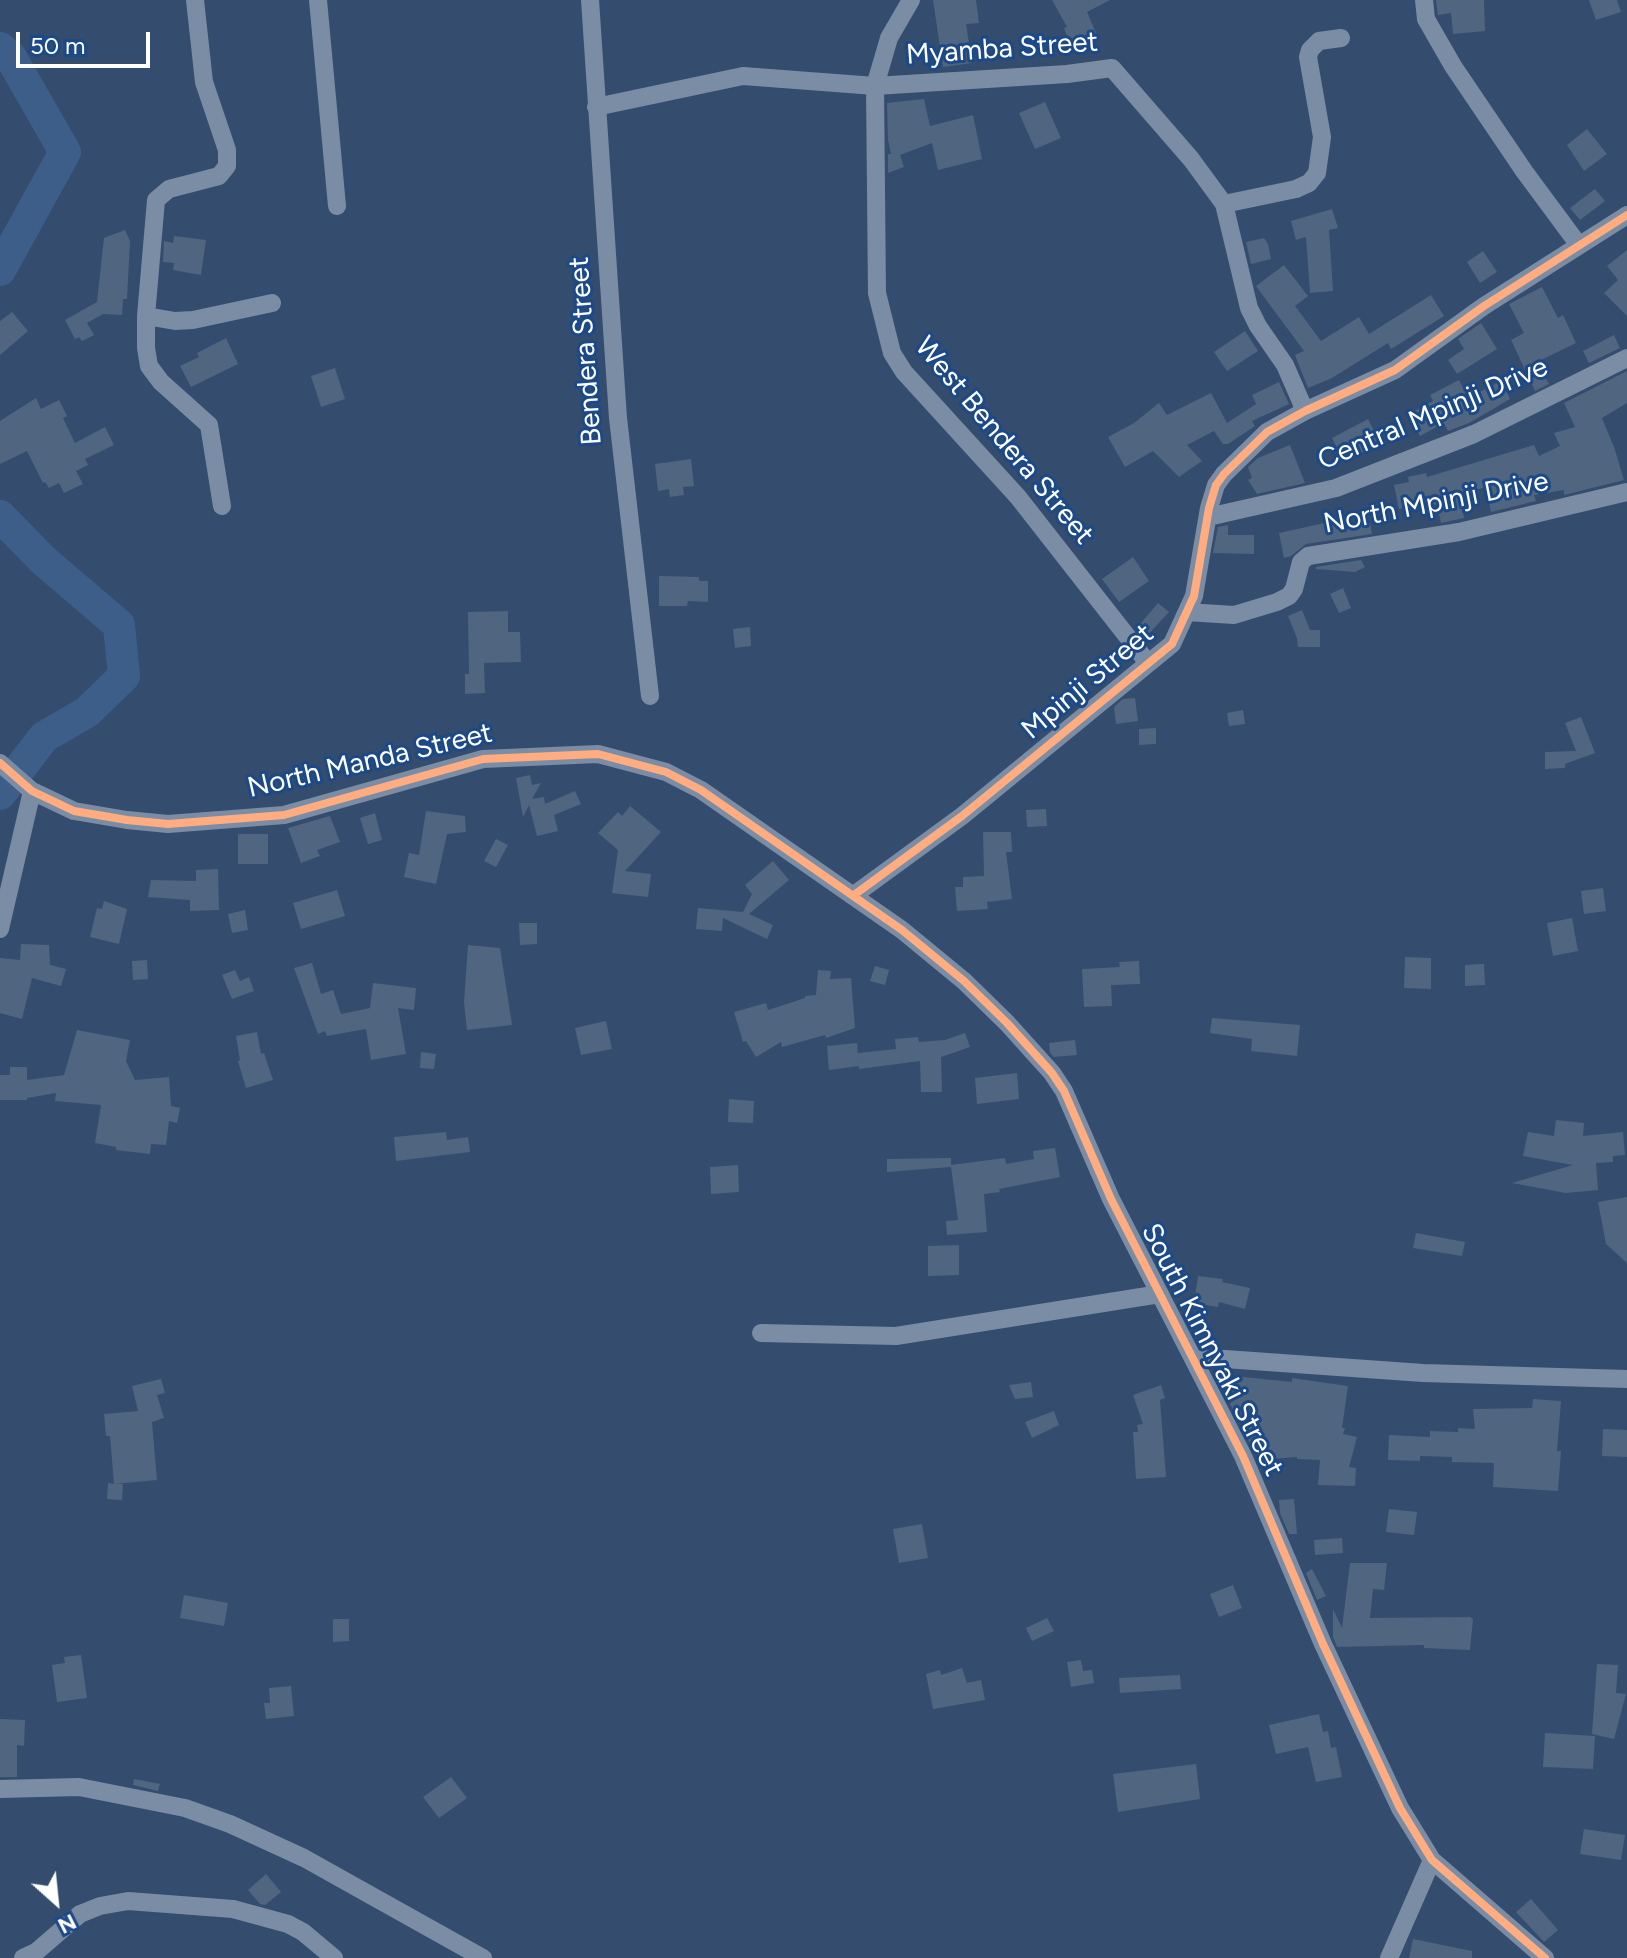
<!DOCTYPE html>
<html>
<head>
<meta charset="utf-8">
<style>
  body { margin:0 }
  #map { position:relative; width:1627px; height:1958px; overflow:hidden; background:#344d6e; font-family:Figtree,sans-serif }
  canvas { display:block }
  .north { position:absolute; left:16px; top:1862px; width:80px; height:80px; -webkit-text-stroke:6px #1c4987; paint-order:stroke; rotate:153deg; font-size:22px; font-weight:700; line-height:32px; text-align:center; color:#fff }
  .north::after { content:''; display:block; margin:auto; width:28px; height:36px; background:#fff; clip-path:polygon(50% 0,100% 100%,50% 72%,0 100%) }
  .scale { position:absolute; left:16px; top:32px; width:134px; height:36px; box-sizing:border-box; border:4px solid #fff; border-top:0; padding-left:10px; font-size:24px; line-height:28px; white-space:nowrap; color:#fff; -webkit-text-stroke:6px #1c4987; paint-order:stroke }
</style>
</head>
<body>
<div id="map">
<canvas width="1627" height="1958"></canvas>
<div class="north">N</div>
<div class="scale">50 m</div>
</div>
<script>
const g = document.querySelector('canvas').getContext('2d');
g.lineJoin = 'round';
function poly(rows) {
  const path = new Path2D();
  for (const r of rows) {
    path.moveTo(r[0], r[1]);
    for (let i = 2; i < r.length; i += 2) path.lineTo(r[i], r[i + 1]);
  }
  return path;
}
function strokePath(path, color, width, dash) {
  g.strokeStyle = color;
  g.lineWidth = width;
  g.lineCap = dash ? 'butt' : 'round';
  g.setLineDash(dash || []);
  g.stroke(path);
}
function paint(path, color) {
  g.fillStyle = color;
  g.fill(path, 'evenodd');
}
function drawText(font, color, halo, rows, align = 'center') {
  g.font = font + ' Figtree,sans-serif';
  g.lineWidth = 6;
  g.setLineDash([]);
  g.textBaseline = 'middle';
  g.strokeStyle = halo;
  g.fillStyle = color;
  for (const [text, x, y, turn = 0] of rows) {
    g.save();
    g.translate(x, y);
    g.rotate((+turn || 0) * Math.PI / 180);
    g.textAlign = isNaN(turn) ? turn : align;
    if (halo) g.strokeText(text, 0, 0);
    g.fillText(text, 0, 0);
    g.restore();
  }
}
const river = poly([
  [0,48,10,56,65,152,0,270],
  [0,516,43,560,119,625,124,676,87,712,44,737,0,794]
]);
const building = poly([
  [933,0,976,0,979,23,966,24,972,63,943,67],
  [1052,0,1110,0,1087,12,1096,33,1070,44,1064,28,1067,27],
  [1436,0,1484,0,1485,31,1453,34,1451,13,1438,15],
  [1589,0,1617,0,1621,12,1596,20],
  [924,99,930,126,973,115,982,159,938,170,932,143,900,155,904,167,888,173,888,154,891,154,888,140,887,103],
  [1045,102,1061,138,1035,149,1019,113],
  [1587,129,1607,154,1584,171,1567,145],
  [1595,189,1605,201,1580,220,1570,208],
  [1332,209,1338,228,1329,230,1333,291,1310,293,1306,237,1296,240,1291,221],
  [125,230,130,241,127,299,123,299,122,315,103,314,87,323,94,335,82,341,79,337,75,339,65,320,97,302,104,238],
  [174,236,206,240,201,275,173,270,174,263,163,262,164,241,173,243],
  [1264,238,1268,244,1271,259,1251,264,1246,242],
  [1627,250,1627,316,1604,293,1618,280,1607,266],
  [1483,251,1497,272,1480,283,1467,262],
  [1284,265,1308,296,1295,306,1321,341,1359,317,1369,334,1431,295,1444,316,1391,349,1388,343,1332,378,1308,388,1295,355,1304,351,1256,286],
  [1542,287,1558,318,1563,315,1576,343,1537,362,1549,384,1535,391,1511,340,1524,333,1509,304],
  [12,312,28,331,0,355,0,321],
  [1481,323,1497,349,1457,374,1448,360,1464,349,1458,339],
  [1245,331,1258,351,1227,371,1214,352],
  [1614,335,1620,348,1589,363,1583,351],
  [226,338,238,364,191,387,180,366,199,357,197,353],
  [335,368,345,399,321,407,311,376],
  [1627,371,1627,403,1602,418,1614,447,1624,480,1564,495,1564,490,1534,495,1536,501,1491,512,1486,487,1460,494,1464,518,1441,523,1437,504,1415,509,1414,506,1399,509,1394,485,1409,482,1408,477,1426,473,1427,477,1534,445,1539,456,1560,446,1554,433,1575,427,1564,403],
  [1459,380,1468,398,1501,381,1510,399,1469,423,1448,431,1444,423,1420,436,1409,414,1433,401,1430,395],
  [1279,382,1289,404,1252,421,1255,426,1228,444,1223,444,1214,431,1187,445,1202,461,1179,477,1153,451,1125,467,1108,437,1134,423,1159,403,1167,415,1211,393,1227,423,1256,404,1252,395],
  [36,398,41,409,59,400,67,416,63,418,75,443,105,427,114,445,85,459,88,465,76,471,83,484,64,493,59,483,49,488,45,482,43,483,27,451,0,464,0,421],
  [1368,419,1380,443,1344,462,1332,438],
  [1290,445,1305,483,1257,494,1248,480,1252,478,1248,467,1258,458],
  [691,459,694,486,683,487,684,495,670,497,669,489,658,491,655,464],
  [1338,520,1340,528,1370,523,1372,534,1306,544,1291,556,1284,558,1279,533],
  [1228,525,1228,535,1254,535,1254,554,1213,553,1218,527],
  [1133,557,1149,581,1119,602,1102,579],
  [1361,560,1365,567,1355,572,1316,569,1316,567],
  [659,576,699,577,699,581,708,581,708,602,688,601,687,606,659,606],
  [1343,588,1351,608,1339,613,1330,594],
  [1158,603,1169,612,1144,639,1136,629],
  [1302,610,1310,630,1320,630,1320,647,1298,647,1297,638,1288,616],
  [508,611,508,632,520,632,521,662,484,663,485,693,465,694,465,674,469,674,468,612],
  [750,627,751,646,735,648,733,629],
  [1135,698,1138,721,1116,724,1114,707,1123,699],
  [1243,710,1245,724,1229,726,1227,713],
  [1581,717,1595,753,1565,764,1565,768,1545,769,1545,752,1576,751,1565,723],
  [1156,728,1156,744,1139,745,1139,729],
  [530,775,532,785,541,783,532,799,544,797,545,804,575,791,581,804,554,815,558,831,537,836,529,805,523,817,516,778],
  [630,806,661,832,625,871,651,874,648,897,612,893,618,850,598,833,618,812,622,816],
  [1046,809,1047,826,1027,827,1026,810],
  [426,811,465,816,466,832,447,834,436,884,404,877,409,853,419,855],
  [375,813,382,840,368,844,360,818],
  [330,816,340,842,317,850,320,856,301,863,288,828],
  [983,832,1011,832,1012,852,1006,852,1012,899,987,902,988,909,957,911,955,887,963,887,963,877,984,876],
  [238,834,268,834,268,864,238,864],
  [496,839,508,845,496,867,484,861],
  [773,861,789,880,749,914,773,925,767,939,723,918,722,931,696,929,698,908,743,912,752,894,745,885],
  [218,869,219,910,190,911,190,900,148,897,151,880,196,881,196,870],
  [1603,888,1606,911,1584,914,1581,891],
  [337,890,345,916,301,929,293,903],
  [104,901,127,909,119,944,90,937,97,908,102,909],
  [245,910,248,930,232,933,228,914],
  [1572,918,1578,951,1553,956,1547,923],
  [519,923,537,923,537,944,520,945],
  [21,944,49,945,50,965,66,969,61,986,32,978,22,1019,0,1013,0,958,20,960],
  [468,945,500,948,512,1025,467,1030,464,1003],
  [1405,957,1431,958,1431,989,1404,988],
  [147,960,148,979,133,980,132,961],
  [1139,961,1140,984,1111,985,1112,1006,1084,1007,1082,969,1120,967,1119,962],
  [312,963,321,994,333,990,341,1014,370,1008,373,983,416,988,414,1010,398,1008,406,1054,371,1060,366,1029,327,1036,325,1031,318,1034,294,968],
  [1484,964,1485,985,1465,986,1465,965],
  [875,966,889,970,885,985,870,981],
  [235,970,240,981,249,977,254,991,232,999,222,975],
  [818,970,831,971,830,979,851,978,855,1028,826,1038,825,1035,782,1047,781,1042,756,1057,746,1041,743,1042,734,1012,766,1003,768,1010,805,998,805,996,816,995],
  [1212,1018,1300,1025,1297,1056,1251,1051,1252,1039,1210,1033],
  [606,1021,612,1049,581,1055,575,1028],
  [77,1030,130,1040,126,1061,135,1080,169,1077,171,1106,180,1108,177,1123,169,1121,166,1145,151,1144,150,1154,116,1150,116,1147,95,1143,101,1105,55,1101,56,1093,27,1098,27,1100,0,1100,0,1075,10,1075,10,1067,27,1067,27,1080,64,1075],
  [257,1032,261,1054,264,1053,273,1080,246,1088,238,1061,240,1060,236,1036],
  [965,1033,970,1047,941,1057,942,1092,921,1092,920,1061,859,1069,858,1053,896,1049,895,1039,918,1037,919,1042,945,1040],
  [1075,1040,1077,1055,1054,1057,1050,1053,1049,1043],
  [857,1043,859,1066,829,1070,827,1046],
  [421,1052,436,1054,434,1069,420,1068],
  [1017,1073,1019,1099,977,1104,975,1078],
  [729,1099,754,1101,753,1123,728,1122],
  [1556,1120,1584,1123,1583,1136,1623,1132,1625,1155,1613,1156,1613,1162,1596,1163,1598,1190,1566,1193,1512,1183,1573,1165,1523,1156,1528,1132,1554,1136],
  [446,1132,447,1140,468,1137,470,1152,396,1161,394,1137],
  [1055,1148,1060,1177,999,1189,1000,1192,984,1194,987,1232,947,1235,946,1221,958,1220,951,1167,887,1172,887,1159,951,1158,951,1165,1005,1158,1006,1164,1034,1159,1033,1151],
  [738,1165,739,1192,711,1194,710,1167],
  [1627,1197,1627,1263,1606,1244,1598,1202],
  [1416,1233,1465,1242,1462,1256,1413,1248],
  [959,1245,959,1275,928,1276,928,1246],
  [1198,1276,1223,1279,1222,1282,1250,1288,1245,1309,1219,1302,1218,1307,1194,1303],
  [1234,1376,1292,1382,1292,1378,1348,1386,1342,1428,1345,1428,1343,1434,1357,1437,1349,1467,1356,1468,1355,1486,1318,1485,1320,1460,1297,1459,1297,1457,1258,1460,1254,1445,1251,1445,1246,1436,1247,1417,1236,1416,1230,1404],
  [161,1379,165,1393,157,1395,164,1418,152,1422,157,1480,114,1484,123,1484,122,1500,107,1499,108,1483,114,1484,110,1436,106,1436,104,1414,138,1411,132,1386],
  [1031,1382,1033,1397,1015,1399,1009,1385],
  [1161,1385,1165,1398,1160,1400,1166,1477,1136,1479,1133,1432,1138,1432,1137,1425,1143,1424,1133,1395],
  [1533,1399,1561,1401,1557,1451,1561,1451,1558,1491,1493,1487,1494,1463,1452,1462,1452,1457,1420,1456,1420,1461,1388,1460,1389,1435,1430,1437,1430,1431,1458,1432,1458,1428,1475,1429,1473,1409,1532,1408],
  [1054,1411,1059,1425,1032,1438,1025,1422],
  [1603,1429,1627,1430,1627,1457,1602,1456],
  [1294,1499,1297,1534,1289,1534,1280,1513,1279,1500],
  [1389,1509,1417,1512,1414,1535,1386,1532],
  [922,1524,928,1558,899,1563,893,1529],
  [1342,1538,1343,1553,1315,1555,1314,1540],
  [1350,1563,1387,1563,1384,1590,1373,1589,1370,1618,1470,1617,1473,1619,1470,1650,1424,1648,1424,1645,1337,1647,1333,1637,1333,1609,1342,1628],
  [1312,1569,1326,1596,1317,1600,1306,1573],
  [1233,1585,1242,1608,1219,1617,1210,1594],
  [184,1595,228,1603,224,1626,180,1618],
  [1047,1618,1054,1631,1032,1641,1026,1628],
  [333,1619,349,1619,349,1641,333,1642],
  [81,1655,87,1698,57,1702,52,1665,65,1663,64,1657],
  [1081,1660,1083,1671,1092,1670,1094,1683,1071,1687,1067,1662],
  [1597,1664,1618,1665,1616,1693,1626,1694,1614,1739,1592,1734],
  [962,1668,967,1683,981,1680,985,1700,933,1709,926,1674,940,1670,941,1675],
  [1180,1675,1181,1689,1120,1693,1119,1678],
  [291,1686,294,1716,266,1719,264,1703,270,1703,269,1688],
  [1319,1714,1323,1732,1328,1731,1331,1748,1336,1747,1342,1777,1316,1782,1308,1747,1276,1754,1269,1725],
  [0,1719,25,1720,24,1746,17,1745,17,1777,0,1777],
  [1545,1733,1595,1736,1593,1769,1543,1767],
  [1196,1764,1200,1799,1118,1812,1113,1774],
  [451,1777,467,1798,439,1818,423,1797],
  [134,1779,160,1784,158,1791,133,1785],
  [1584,1829,1625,1835,1621,1860,1580,1854],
  [266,1874,281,1892,265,1905,260,1904,248,1890],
  [1531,1899,1558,1930,1544,1942,1516,1912],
  [1413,1939,1472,1951,1472,1958,1409,1958]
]);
const minor = poly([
  [195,0,204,82,227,150,227,166,219,176,169,189,156,200,146,316,146,348,149,366,161,382,209,425,222,506],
  [318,0,337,206],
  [590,0,618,418,650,696],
  [911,0,889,38,875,86,877,293,892,353,904,372,1018,497,1148,663],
  [1424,0,1426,19,1453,66,1524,171,1578,244],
  [596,107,743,76,875,86,1067,74,1112,68,1191,159,1224,204,1249,308,1258,326,1285,365,1305,411],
  [1224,204,1296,189,1309,183,1317,173,1322,137,1308,57,1310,50,1319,41,1341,38],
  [146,316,175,321,193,320,272,303],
  [1208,517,1336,488,1474,434,1627,358],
  [1187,612,1234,615,1277,602,1289,596,1294,589,1301,562,1308,556,1459,532,1627,492],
  [0,763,32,791,74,811,127,820,168,824,284,815,483,759,598,754,666,772,701,790,902,930,964,981,1007,1023,1052,1073,1064,1091,1111,1199,1243,1456,1323,1644,1400,1808,1432,1860,1545,1958],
  [854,895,962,816,1172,644,1194,596,1209,508,1216,485,1224,474,1267,432,1305,411,1395,370,1484,306,1627,215],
  [0,929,32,791],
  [761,1333,896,1336,1160,1294],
  [1194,1360,1225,1359,1423,1373,1627,1379],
  [0,1789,79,1787,185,1808,230,1824,304,1858,483,1958],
  [23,1958,36,1952,80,1914,100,1906,128,1901,233,1909,288,1924,303,1932,334,1958],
  [1389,1958,1432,1860]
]);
const cycleway = poly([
  [0,763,32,791,74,811,127,820,168,824,284,815,483,759,598,754,666,772,701,790,902,930,964,981,1007,1023,1052,1073,1064,1091,1111,1199,1243,1456,1323,1644,1400,1808,1432,1860,1545,1958],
  [854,895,962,816,1172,644,1194,596,1209,508,1216,485,1224,474,1267,432,1305,411,1395,370,1484,306,1627,215]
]);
const streetNames = [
  ["Myamba Street",1002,49,-4],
  ["Bendera Street",586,351,-94],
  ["Central Mpinji Drive",1433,414,-23],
  ["West Bendera Street",1004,441,50],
  ["North Mpinji Drive",1436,503,-11],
  ["Mpinji Street",1088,682,-40],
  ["North Manda Street",370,761,-13],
  ["South Kimnyaki Street",1212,1350,63]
];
strokePath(river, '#3e5e8a', 32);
paint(building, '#50657f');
strokePath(minor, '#7b8da4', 18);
strokePath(cycleway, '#ffac80', 8);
drawText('28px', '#fff', '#1c4987', streetNames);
</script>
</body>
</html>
